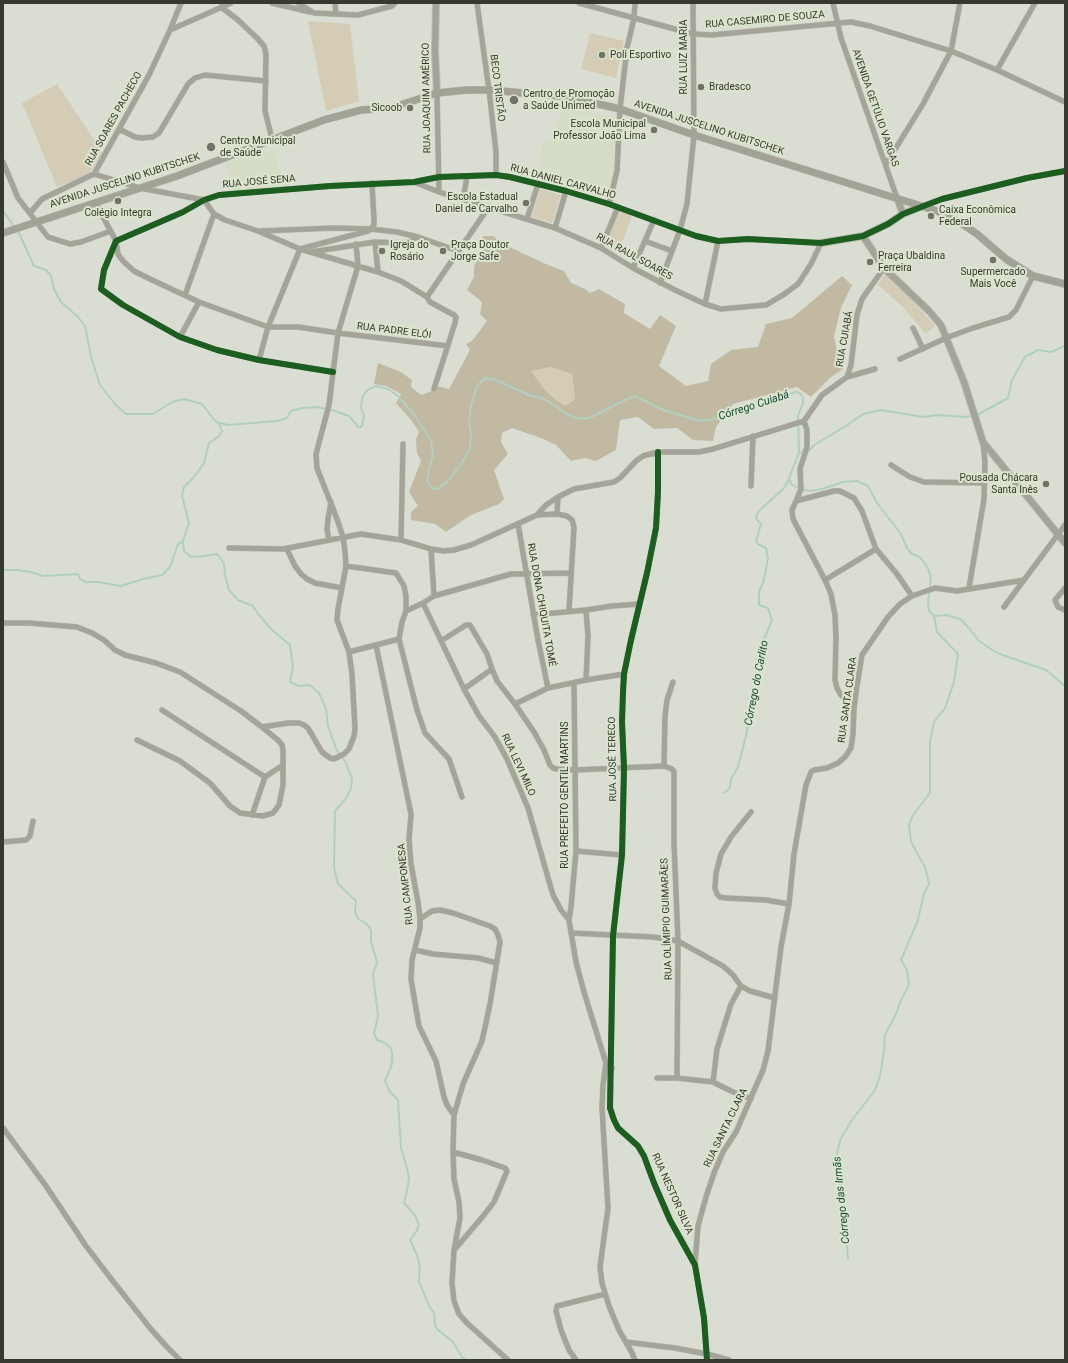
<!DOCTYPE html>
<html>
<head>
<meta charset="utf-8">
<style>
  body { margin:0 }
  #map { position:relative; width:1068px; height:1363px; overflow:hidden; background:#daded2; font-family:Roboto,sans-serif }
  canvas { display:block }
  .frame { position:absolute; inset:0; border:4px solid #363930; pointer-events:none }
</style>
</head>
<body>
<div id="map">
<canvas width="1068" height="1363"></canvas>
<div class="frame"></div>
</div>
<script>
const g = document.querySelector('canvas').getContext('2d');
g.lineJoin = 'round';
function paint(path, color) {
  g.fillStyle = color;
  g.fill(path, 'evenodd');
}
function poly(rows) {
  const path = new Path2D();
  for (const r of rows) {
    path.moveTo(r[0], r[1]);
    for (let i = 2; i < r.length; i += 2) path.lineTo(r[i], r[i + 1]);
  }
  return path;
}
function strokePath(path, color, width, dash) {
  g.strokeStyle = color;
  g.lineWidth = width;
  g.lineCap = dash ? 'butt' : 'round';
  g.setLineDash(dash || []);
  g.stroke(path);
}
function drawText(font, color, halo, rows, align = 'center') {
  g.font = font + ' Roboto,sans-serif';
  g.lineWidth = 4;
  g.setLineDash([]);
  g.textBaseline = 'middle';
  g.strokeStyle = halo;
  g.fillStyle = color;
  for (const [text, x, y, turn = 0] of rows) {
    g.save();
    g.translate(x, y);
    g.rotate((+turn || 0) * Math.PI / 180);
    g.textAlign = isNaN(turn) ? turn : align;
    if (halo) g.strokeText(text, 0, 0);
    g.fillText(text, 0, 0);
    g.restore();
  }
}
const built = poly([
  [561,106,617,118,613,179,608,198,539,179,542,140,553,142],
  [276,149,282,186,233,192,227,162]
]);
const green = poly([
  [308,21,350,24,359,101,326,111],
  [590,33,624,41,616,78,581,69],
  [57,84,103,153,89,174,57,187,22,103],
  [540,189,561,195,552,223,532,217],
  [622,211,632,216,618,254,605,246,618,216],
  [885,274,909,297,935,326,926,334,902,306,878,285],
  [551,367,572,374,575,399,566,407,557,401,543,388,530,371]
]);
const forest = poly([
  [484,236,493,236,505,245,548,265,564,271,571,283,585,289,590,293,599,289,625,304,624,313,650,329,660,315,676,326,659,366,686,386,708,381,711,364,731,350,758,347,766,324,792,318,842,276,852,285,841,308,834,336,837,352,843,356,843,369,831,377,811,397,797,387,733,404,716,427,713,441,693,440,677,428,654,429,638,417,620,420,616,450,596,461,585,458,571,461,556,445,541,438,512,428,502,433,501,442,508,454,494,470,504,499,499,504,471,515,446,532,435,524,411,520,411,512,418,506,409,492,421,461,417,453,416,439,419,432,412,421,396,403,401,394,386,386,374,384,378,363,401,372,412,380,411,387,421,395,435,390,437,386,449,389,470,350,466,344,472,341,487,321,480,314,482,302,467,290,474,277,474,266,484,248,479,240],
  [551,367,572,374,575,399,566,406,557,401,543,388,531,371]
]);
const stream = poly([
  [3,211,19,233,34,266,46,270,51,276,54,289,61,302,78,317,85,326,91,357,100,385,115,404,126,414,153,414,172,402,184,399,202,404,216,422,228,425,277,421,287,418,291,411,302,408,317,407,332,410,349,416,359,428,362,426,364,416,361,408,362,398,367,390,376,386,388,389,398,396,414,414,431,441,433,455,429,470,427,481,432,488,438,489,447,482,461,464,470,449,471,434,469,422,471,406,477,386,485,378,496,380,529,395,542,398,553,404,566,414,580,419,592,417,621,402,635,396,663,410,701,421,722,418,747,407,796,392,800,393,803,397,803,403,798,416,799,453,789,478,791,484,800,489,810,491,822,489,843,482,857,481,868,486,877,503,901,534,907,548,912,554,920,557,928,568,931,578,928,602,929,611,934,616,947,615,960,619,969,628,979,641,997,653,1046,670,1065,686],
  [219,423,222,431,219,436,209,443,204,463,194,477,184,487,182,496,189,523,183,541,184,551,191,557,204,556,217,554,224,563,225,575,229,590,238,600,253,606,259,615,272,630,290,645,293,667,290,682,299,686,310,685,319,693,326,709,328,726,337,751,345,761,352,778,351,788,347,797,335,811,334,868,338,884,356,901,355,911,358,919,367,924,371,930,371,941,377,963,373,974,378,1016,374,1033,377,1040,383,1042,390,1047,392,1052,392,1064,385,1081,390,1092,398,1100,401,1148,407,1168,409,1178,407,1191,404,1203,415,1215,419,1225,416,1232,410,1240,417,1255,420,1267,419,1281,429,1306,434,1313,435,1326,438,1330,453,1342,462,1357,466,1360],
  [800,453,809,451,814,445,846,426,863,414,881,410,923,417,938,415,965,417,979,414,1008,398,1012,380,1025,357,1038,350,1051,352,1065,346],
  [3,570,17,570,31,572,43,576,78,574,80,579,86,582,98,582,121,586,143,579,162,575,170,567,178,544,182,542],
  [724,793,730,788,731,779,738,767,746,736,751,708,756,695,759,665,763,642,772,620,768,608,759,605,759,592,764,580,768,558,766,548,758,544,756,541,761,524,757,520,756,516,759,511,784,488,789,479],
  [848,1259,845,1215,838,1176,837,1152,841,1138,852,1120,875,1090,880,1076,884,1051,885,1035,896,1014,901,1000,909,985,907,970,901,960,918,920,924,893,929,884,925,867,911,842,909,825,913,815,930,793,930,741,934,722,945,708,954,682,958,654,937,632,934,616]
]);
const minor = poly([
  [272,3,310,12],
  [298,3,314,13,358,15,392,6,395,3],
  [335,3,336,14],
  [477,3,489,90,496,152,496,175],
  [579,3,693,34,712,35,851,22,870,26,951,51,997,70,1065,102],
  [833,3,841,38,897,198],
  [221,7,238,20,257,38,264,46,266,54,265,111,272,139],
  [170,30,231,3],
  [997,70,1035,3],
  [437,93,439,192],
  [119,129,135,137,142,138,153,137,159,133,188,84,195,78,205,75,266,81],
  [3,162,18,198,48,237,70,244,81,242,111,231],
  [886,164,923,104,951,51,960,3],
  [94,174,140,188,204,200,214,214,225,220,258,231,300,249,378,272,401,281,427,297,430,302,454,315,456,317,455,323,434,389],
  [463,199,467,177],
  [95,202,116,241,118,254,123,261,134,271,150,279,199,302,268,327,298,327,338,333,448,346],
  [609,204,617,171,620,109,627,48,634,18,635,3],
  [922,206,942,199,1027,178,1065,171],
  [30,213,42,199,94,174,149,75,170,30,181,3],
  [527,219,538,184],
  [555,228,566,191],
  [260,231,334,228,371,229,397,232,418,237,458,251],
  [645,241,672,251],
  [375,242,378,272],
  [601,248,618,207],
  [311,252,375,242,405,243,418,237],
  [633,268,654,220],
  [660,283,680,230,687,204,694,135,693,3],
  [185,295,214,214],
  [427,297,488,208],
  [705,304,718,241],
  [913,328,923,349],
  [180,337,199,302],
  [900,359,946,338,973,328,1009,317,1016,310,1033,276],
  [259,360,268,327,300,249,368,231,371,229,374,224,374,220,372,183],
  [333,372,259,360,217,350,180,337,123,305,101,289,104,270,116,241,183,212,204,200,219,195,330,186,414,182,439,177,496,175,510,177,566,191,609,204,696,236,718,241,748,239,821,243,811,264,798,284,783,295,766,305,721,309,705,304,675,290,633,268,601,248,555,228,439,192,414,182],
  [847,377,875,369],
  [658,452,658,492,656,528,647,573,631,640,624,674,623,692,622,722,624,768,623,813,622,855,613,936,610,1108,614,1120,618,1128,638,1146,644,1156,654,1183,670,1220,695,1265,704,1318,707,1360],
  [891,465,910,477,924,482,985,483],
  [751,486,753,436],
  [796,501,801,489,800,469,807,447,807,430,804,421],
  [557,514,558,497],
  [537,515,557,514,567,516,572,520,574,527,569,611],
  [518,524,538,640,548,688],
  [329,540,327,530,328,519,331,502],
  [401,540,403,444],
  [229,548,283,549,361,534,401,540,431,549,444,551,454,550,471,545,537,515,546,505,558,497,574,489,614,482,620,478,636,461,643,456,658,452,699,452,713,449,804,421,822,395,847,377,851,365,857,315,862,299,884,268],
  [287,549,295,566,301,574,307,579,315,583,342,588],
  [431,549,434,596],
  [346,566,396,573,404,586,406,596,406,611,402,622,399,639,417,710,425,733,449,759,462,797],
  [825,580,876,549],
  [969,588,984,499,985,462,983,442],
  [1065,588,1055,600,1058,607,1065,610],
  [423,603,464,689,479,716,495,737,507,759,528,808,553,895,561,910,569,920],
  [1004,607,1024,580],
  [586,610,588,636,586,680],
  [406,611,423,603,434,596,511,574,570,573],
  [533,615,586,610,612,606,639,604],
  [3,623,29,623,77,627,92,633,104,640,115,650,125,655,156,663,180,672,241,711,262,727,289,723,299,723,304,725,308,728,322,752,330,758,334,759,344,754,349,749,354,736,355,728,352,674,349,652,337,620,338,609,346,566,345,551,343,537,337,519,317,468,316,454,329,405,338,333,358,266,356,244],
  [441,641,466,625,470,625,487,654,492,669],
  [376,645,411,814,409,839,411,864,418,902,420,919,420,928,412,960,411,979,419,1026,436,1061,444,1097,447,1105,454,1115],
  [349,652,399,639],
  [574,683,576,851,571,907,569,920,576,962,584,992,606,1063,612,1068],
  [464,689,492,669,497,681,515,704,534,732,544,750,550,765,553,768,557,769,575,770,664,766,672,769,674,772,674,842,678,941,677,1078,713,1082,731,1091,751,1099],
  [515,704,548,688,586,680,624,674],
  [854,708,841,695,837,688,835,680,836,637,835,615,831,594,825,580,793,519,792,510,796,501,834,491,840,491,854,498,862,511,876,549,897,574,912,596],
  [162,710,265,777],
  [137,740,180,761,210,783,230,806,240,813,263,816,273,813,279,805,283,785,283,751,282,745,279,741,262,727],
  [664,766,665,717,667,700,673,682],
  [751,812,731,837,721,854,716,873,715,888,717,894,720,897,726,898,766,900,789,904],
  [252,815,265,777,283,765],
  [3,842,26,840,30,836,33,821],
  [576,851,622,855],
  [420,919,432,911,440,910,453,913,490,926,495,929,498,935,500,942,490,1004,482,1041,463,1084,454,1115,453,1152,454,1179,459,1202,460,1218,454,1250,452,1283,454,1301,459,1314,467,1323,508,1360],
  [571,933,653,937,678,941,723,966,733,975,741,986,750,991,775,998],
  [415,950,433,954,478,958,497,963],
  [606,1063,603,1085,602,1108,608,1208,600,1267,602,1283,609,1306,619,1330,632,1353,635,1360],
  [657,1078,677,1078],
  [713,1082,717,1049,731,1004,741,986],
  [3,1128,46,1186,86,1246,112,1280,150,1328,166,1346,180,1360],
  [453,1152,482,1160,505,1168,507,1171,494,1202,484,1215,455,1249],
  [695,1264,698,1226,706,1197,714,1173,723,1152,736,1132,763,1070,768,1051,781,947,789,904,794,854,806,785,811,772,814,770,827,768,838,763,845,757,851,748,853,734,854,708,858,679,862,655,888,617,900,604,912,596,935,588,957,591,1024,580,1065,525],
  [626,1342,675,1348,707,1354,729,1360],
  [576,1360,569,1350,561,1330,556,1311,557,1306,605,1294]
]);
const tertiary = poly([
  [436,3,435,51,437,93],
  [897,198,903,214],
  [863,236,884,268,929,311,941,325,964,382,983,442,1065,543],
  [821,243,863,236,888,224,903,214,922,206]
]);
const secondary = poly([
  [3,233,177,176,324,120,361,110,391,108,437,93,467,90,489,90,559,96,594,103,620,109,694,135,937,211,959,222,977,234,1006,259,1033,276,1065,284]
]);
const cycleway = poly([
  [333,372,259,360,217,350,180,337,123,305,101,289,104,270,116,241,183,212,204,200,219,195,330,186,414,182,439,177,496,175,510,177,566,191,609,204,696,236,718,241,748,239,821,243,863,236,888,224,903,214,942,199,1027,178,1065,171],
  [658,452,658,492,656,528,647,573,631,640,624,674,623,692,622,722,624,768,623,813,622,855,613,936,610,1108,614,1120,618,1128,638,1146,644,1156,654,1183,670,1220,695,1265,704,1318,707,1360]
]);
const markers = [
  [602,55,4,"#6f7369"],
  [701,87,4,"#6f7369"],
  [514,100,5,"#6f7369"],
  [410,108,4,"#6f7369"],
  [654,130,4,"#6f7369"],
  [211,147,5,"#6f7369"],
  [118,201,4,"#6f7369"],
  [526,203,4,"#6f7369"],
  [931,216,4,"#6f7369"],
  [382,251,4,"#6f7369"],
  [443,251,4,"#6f7369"],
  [993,260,4,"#6f7369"],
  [870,262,4,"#6f7369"],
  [1046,484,4,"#6f7369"]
];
const streetNames = [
  ["RUA CASEMIRO DE SOUZA",765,20,-5],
  ["RUA LUIZ MARIA",684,57,-90],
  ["BECO TRISTÃO",497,88,83],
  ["RUA JOAQUIM AMÉRICO",427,98,-91],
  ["AVENIDA GETÚLIO VARGAS",875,108,71],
  ["RUA SOARES PACHECO",114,119,-61],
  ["AVENIDA JUSCELINO KUBITSCHEK",709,128,18],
  ["AVENIDA JUSCELINO KUBITSCHEK",125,181,-18],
  ["RUA JOSÉ SENA",259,182,-5],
  ["RUA DANIEL CARVALHO",563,182,15],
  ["RUA RAUL SOARES",634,257,29],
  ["RUA PADRE ELÓI",394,331,7],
  ["RUA CUIABÁ",845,339,-80],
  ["RUA DONA CHIQUITA TOMÉ",541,605,80],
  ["RUA SANTA CLARA",848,700,-82],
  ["RUA JOSÉ TERECO",613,759,-91],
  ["RUA LEVI MILO",518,765,65],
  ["RUA PREFEITO GENTIL MARTINS",565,795,-90],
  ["RUA CAMPONESA",406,884,-96],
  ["RUA OLÍMIPIO GUIMARÃES",667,919,-92],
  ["RUA SANTA CLARA",726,1128,-64],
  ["RUA NESTOR SILVA",672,1194,66]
];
const poiNames = [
  ["Poli Esportivo",610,55],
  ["Bradesco",709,87],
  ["Centro de Promoção",523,94],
  ["a Saúde Unimed",523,106],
  ["Sicoob",402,108,"right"],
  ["Escola Municipal",646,124,"right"],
  ["Professor João Lima",646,136,"right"],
  ["Centro Municipal",220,141],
  ["de Saúde",220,153],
  ["Escola Estadual",518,197,"right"],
  ["Daniel de Carvalho",518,209,"right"],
  ["Caixa Econômica",939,210],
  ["Federal",939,222],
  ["Colégio Integra",118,213,"center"],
  ["Igreja do",390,245],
  ["Rosário",390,257],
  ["Praça Doutor",451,245],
  ["Jorge Safe",451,257],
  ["Praça Ubaldina",878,256],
  ["Ferreira",878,268],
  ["Supermercado",993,272,"center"],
  ["Mais Você",993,284,"center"],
  ["Pousada Chácara",1038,478,"right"],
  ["Santa Inês",1038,490,"right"]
];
const waterNames = [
  ["Córrego Cuiabá",754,406,-18],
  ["Córrego do Carlito",757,683,-79],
  ["Córrego das Irmãs",842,1200,-96]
];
paint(built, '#d5ddc6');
paint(green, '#d5ccb6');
paint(forest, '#c2b9a2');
strokePath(stream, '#b1cfc0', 2);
strokePath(minor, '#b8bcb2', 6);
strokePath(tertiary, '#b8bcb2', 8);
strokePath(secondary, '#b8bcb2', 8);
strokePath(minor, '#a4a498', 5);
strokePath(tertiary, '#a4a498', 6);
strokePath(secondary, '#a3a296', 7);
strokePath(cycleway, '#1b5e20', 6);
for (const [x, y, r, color] of markers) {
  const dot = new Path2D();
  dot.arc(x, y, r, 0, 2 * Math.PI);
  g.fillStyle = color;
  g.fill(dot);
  strokePath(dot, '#dbe4cc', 1.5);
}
drawText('10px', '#363930', '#dbe4cc', streetNames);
drawText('10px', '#363930', '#dbe4cc', poiNames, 'left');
drawText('italic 11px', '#134b3b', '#dbe4cc', waterNames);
</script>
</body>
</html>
